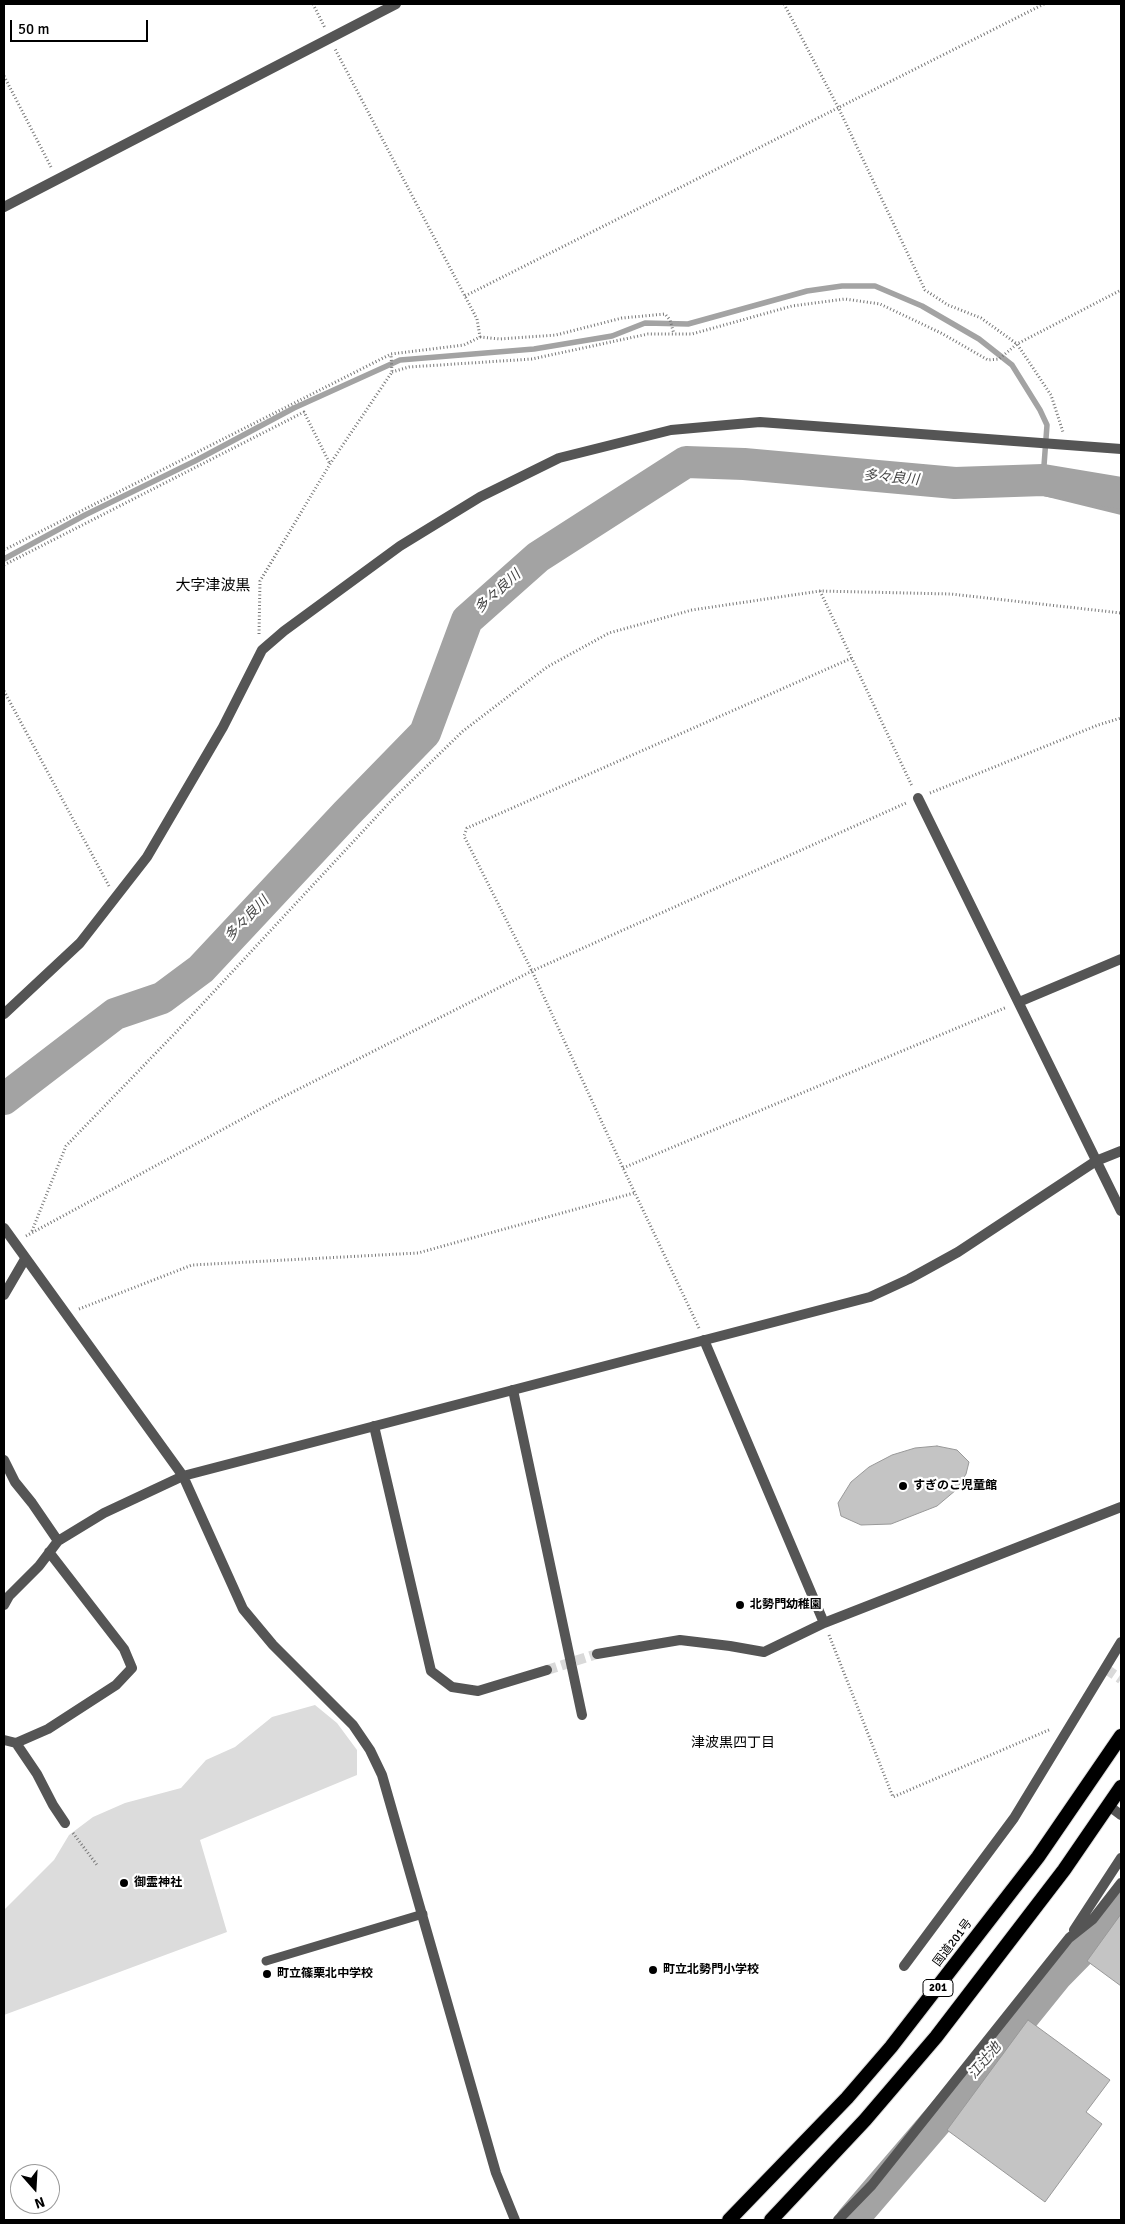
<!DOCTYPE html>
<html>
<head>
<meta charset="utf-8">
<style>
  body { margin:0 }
  #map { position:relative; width:1125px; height:2224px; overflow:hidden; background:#fff; font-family:Signika,sans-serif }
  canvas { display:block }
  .frame { position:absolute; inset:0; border:5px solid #000; pointer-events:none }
  .north { position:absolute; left:10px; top:2164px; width:50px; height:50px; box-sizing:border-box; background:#fff; border:1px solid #999; border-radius:50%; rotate:161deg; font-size:14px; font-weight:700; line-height:20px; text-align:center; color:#000 }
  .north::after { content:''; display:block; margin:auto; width:18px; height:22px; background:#000; clip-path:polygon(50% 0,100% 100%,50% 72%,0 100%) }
  .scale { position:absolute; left:10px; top:20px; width:138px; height:22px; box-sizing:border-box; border:2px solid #000; border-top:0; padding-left:6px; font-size:15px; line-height:18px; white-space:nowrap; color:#000; -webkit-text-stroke:4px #fff; paint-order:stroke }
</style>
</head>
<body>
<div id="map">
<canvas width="1125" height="2224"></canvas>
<div class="frame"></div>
<div class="north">N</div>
<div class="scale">50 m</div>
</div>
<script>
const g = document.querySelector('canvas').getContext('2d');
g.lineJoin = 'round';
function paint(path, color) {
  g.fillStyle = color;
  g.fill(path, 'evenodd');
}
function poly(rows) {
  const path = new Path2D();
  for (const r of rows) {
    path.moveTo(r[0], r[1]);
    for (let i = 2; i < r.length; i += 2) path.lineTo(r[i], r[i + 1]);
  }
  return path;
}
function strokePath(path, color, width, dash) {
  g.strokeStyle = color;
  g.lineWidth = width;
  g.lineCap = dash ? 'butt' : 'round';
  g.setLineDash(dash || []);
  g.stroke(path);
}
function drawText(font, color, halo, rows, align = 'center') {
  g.font = font + ' Signika,"Noto Sans JP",sans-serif';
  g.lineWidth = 4.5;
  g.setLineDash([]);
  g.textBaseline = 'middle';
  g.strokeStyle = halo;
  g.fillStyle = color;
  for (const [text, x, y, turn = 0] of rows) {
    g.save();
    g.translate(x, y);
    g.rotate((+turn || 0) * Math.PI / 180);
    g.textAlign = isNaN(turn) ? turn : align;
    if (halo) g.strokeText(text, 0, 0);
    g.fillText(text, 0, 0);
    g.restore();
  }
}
const green = poly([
  [315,1705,337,1723,357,1750,357,1775,200,1840,227,1932,4,2015,4,1910,54,1860,69,1835,93,1817,125,1803,181,1788,206,1760,235,1747,272,1717]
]);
const water = poly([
  [1022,468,1121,490,1121,515,1023,491]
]);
const stream = poly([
  [4,559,85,515,195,461,294,408,400,360,534,349,612,336,645,323,688,324,807,291,842,286,875,286,922,306,979,339,1012,365,1040,410,1047,425,1043,479]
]);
const river = poly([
  [4,1099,115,1014,162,998,201,969,346,814,425,733,467,620,538,557,686,462,744,464,955,483,1043,480,1121,493],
  [852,2220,973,2079,1057,1975,1111,1920,1121,1906]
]);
const building = poly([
  [937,1446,957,1450,969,1462,966,1474,956,1490,937,1506,891,1524,861,1525,841,1516,838,1503,851,1482,869,1467,892,1455,915,1448,937,1446],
  [1121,1914,1121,1986,1087,1961,1121,1914],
  [1028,2020,1110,2080,1086,2112,1102,2124,1045,2202,947,2130,1028,2020]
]);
const minorTunnel = poly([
  [1106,1669,1121,1679],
  [547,1670,597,1654]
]);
const path = poly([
  [313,4,325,28],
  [784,4,839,109,925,290,948,305,981,318,1017,344,1051,395,1063,432],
  [4,76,51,167],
  [465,296,1044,4],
  [480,337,500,339,556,335,622,318,665,314,670,320,674,334],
  [392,372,409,367,532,359,648,334,692,334,792,306,845,299,880,304,941,333,988,360,999,359,1017,344,1121,290],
  [4,550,391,354],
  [4,565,304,412,330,464],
  [820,591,912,786],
  [259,634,260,581,330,464,392,372,391,354,464,345,480,337,477,319,335,49],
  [4,691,109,886],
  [930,793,1098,725,1121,718],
  [623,1168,1007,1007],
  [32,1231,66,1146,181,1027,392,800,463,731,547,667,609,633,692,610,820,591,951,594,1121,613],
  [26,1236,277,1100,532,971,906,803],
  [79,1309,192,1265,418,1253,634,1193],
  [699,1328,623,1168,532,971,464,836,467,828,852,658],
  [829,1635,893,1797,1051,1729],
  [73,1833,97,1865]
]);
const service = poly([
  [266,1961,423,1914]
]);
const minor = poly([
  [918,798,1121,1211],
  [1019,1002,1121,959],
  [4,1014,80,943,147,857,223,727,262,650,284,631,400,546,480,497,559,458,671,430,760,422,1121,449],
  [4,1295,25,1259],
  [704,1340,824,1623,1121,1507],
  [513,1390,582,1715],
  [374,1426,431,1671,452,1687,478,1691,547,1670],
  [4,1460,15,1482,32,1503,58,1541],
  [4,1605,9,1596,39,1566,58,1541,104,1513,183,1476],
  [597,1654,680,1640,730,1646,764,1652,824,1623],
  [4,1740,16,1743,48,1729,116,1685,132,1668,124,1649,49,1552],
  [16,1743,37,1774,53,1805,65,1823],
  [1109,1806,1121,1815],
  [1074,1930,1121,1858],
  [904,1966,1014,1818,1121,1642],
  [838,2220,872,2185,1069,1938,1093,1919,1121,1883]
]);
const tertiary = poly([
  [4,207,396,4],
  [4,1228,183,1476,243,1609,273,1645,353,1725,370,1750,382,1775,496,2173,515,2220],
  [183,1476,870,1297,909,1279,958,1252,1096,1161,1121,1151]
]);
const trunk = poly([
  [729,2220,847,2098,891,2047,1038,1857,1121,1736],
  [771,2220,865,2120,936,2037,1064,1870,1121,1787]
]);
const markers = [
  [903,1486,5,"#000"],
  [740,1605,5,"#000"],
  [124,1883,5,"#000"],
  [653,1970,5,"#000"],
  [267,1974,5,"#000"]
];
const shields = [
  [938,1988,30]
];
const shieldNames = [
  ["201",938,1988]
];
const poiNames = [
  ["すぎのこ児童館",913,1486],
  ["北勢門幼稚園",750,1605],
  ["御霊神社",134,1883],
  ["町立北勢門小学校",663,1970],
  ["町立篠栗北中学校",277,1974]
];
const streetNames = [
  ["国道201号",953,1943,-53]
];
const waterNames = [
  ["多々良川",891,478,5],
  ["多々良川",498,592,-42],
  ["多々良川",247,919,-46],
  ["江辻池",985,2061,-50]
];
const neighbourhoodNames = [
  ["津波黒四丁目",733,1743]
];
const quarterNames = [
  ["大字津波黒",213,586]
];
paint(green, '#dcdcdc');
paint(water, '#a3a3a3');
strokePath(stream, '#a3a3a3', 5.5);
strokePath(river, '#a3a3a3', 32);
paint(building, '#c4c4c4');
strokePath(building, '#999', 1);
strokePath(minorTunnel, '#d9d9d9', 10, [10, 5]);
strokePath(trunk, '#dbdbdb', 16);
strokePath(path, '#777', 3, [1, 2.5]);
strokePath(service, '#555', 9);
strokePath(minor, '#555', 10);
strokePath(tertiary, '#555', 10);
strokePath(trunk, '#000', 14);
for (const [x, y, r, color] of markers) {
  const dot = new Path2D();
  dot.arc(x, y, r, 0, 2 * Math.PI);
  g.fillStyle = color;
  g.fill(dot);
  strokePath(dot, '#fff', 2);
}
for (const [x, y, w] of shields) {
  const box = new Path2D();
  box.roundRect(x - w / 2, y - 8.5, w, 17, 4);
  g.fillStyle = '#fff';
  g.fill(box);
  strokePath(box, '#000', 1);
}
drawText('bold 11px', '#000', null, shieldNames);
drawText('bold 12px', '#000', '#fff', poiNames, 'left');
drawText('12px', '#000', '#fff', streetNames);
drawText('italic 14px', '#444', '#fff', waterNames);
drawText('14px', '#000', '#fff', neighbourhoodNames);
drawText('15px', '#000', '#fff', quarterNames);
</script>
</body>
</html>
